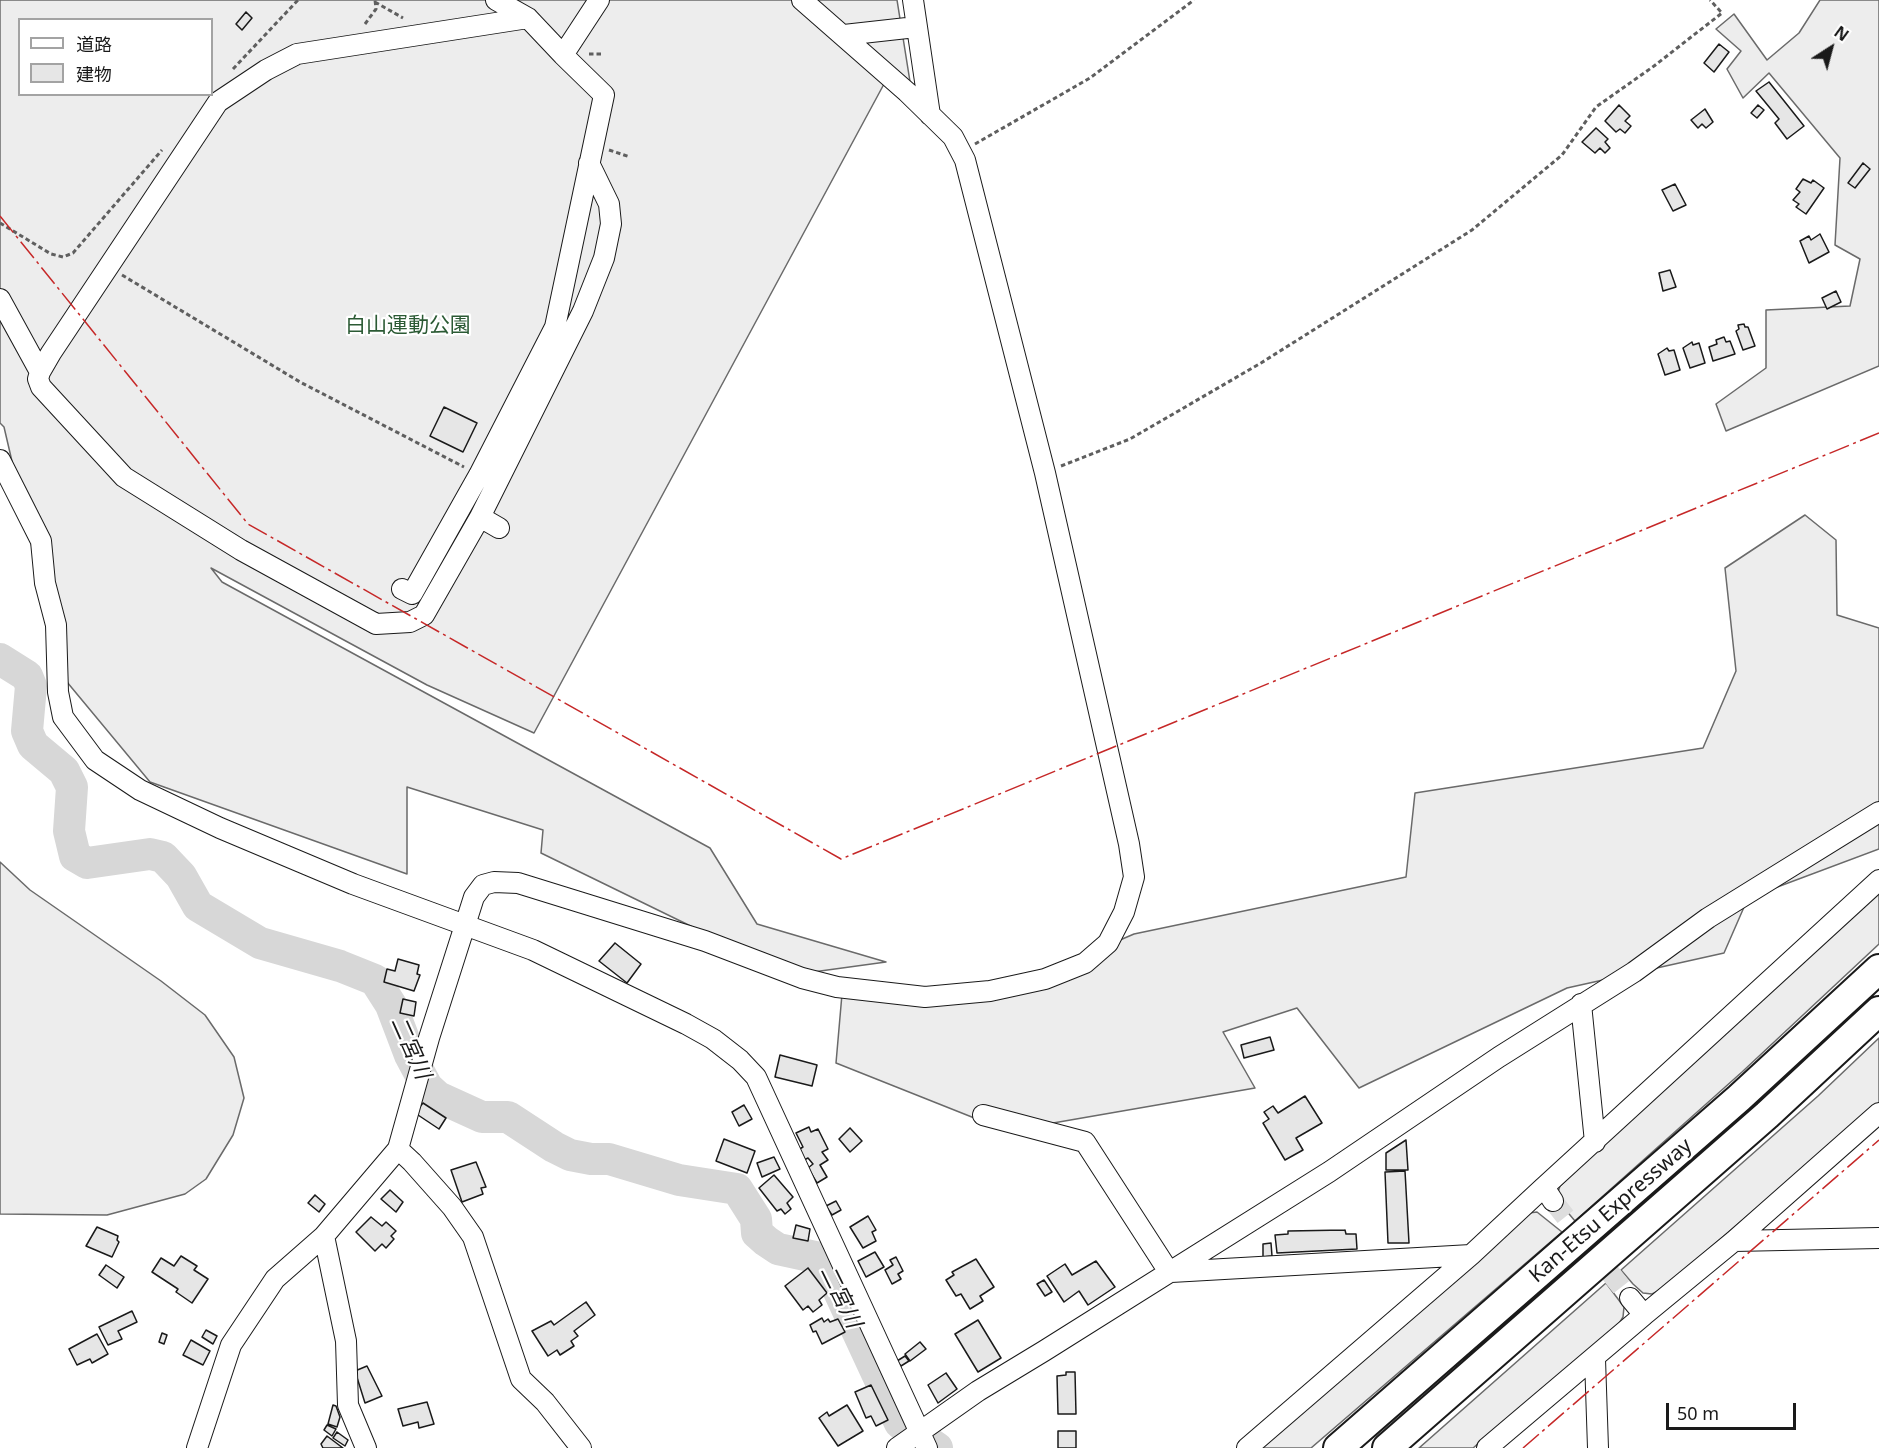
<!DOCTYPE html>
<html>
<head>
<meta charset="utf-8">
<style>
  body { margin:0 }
  #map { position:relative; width:1879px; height:1448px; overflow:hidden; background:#fff; font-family:"Noto Sans","Noto Sans JP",sans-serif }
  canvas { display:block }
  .legend { position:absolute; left:18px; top:18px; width:195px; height:78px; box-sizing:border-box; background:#fff; border:2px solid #a3a3a3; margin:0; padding:8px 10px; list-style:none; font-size:18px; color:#1a1a1a }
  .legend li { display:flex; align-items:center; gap:12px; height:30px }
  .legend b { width:30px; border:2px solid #a3a3a3 }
  .north { position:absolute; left:1801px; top:18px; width:60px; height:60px; -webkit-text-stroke:4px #fff; paint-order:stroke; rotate:36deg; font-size:16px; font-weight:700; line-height:24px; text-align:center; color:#1a1a1a }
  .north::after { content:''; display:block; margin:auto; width:21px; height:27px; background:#1a1a1a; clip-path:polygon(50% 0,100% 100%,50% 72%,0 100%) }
  .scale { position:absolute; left:1666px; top:1403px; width:130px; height:27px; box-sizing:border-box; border:3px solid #1a1a1a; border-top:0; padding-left:8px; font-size:18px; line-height:21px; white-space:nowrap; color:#1a1a1a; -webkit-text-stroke:4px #fff; paint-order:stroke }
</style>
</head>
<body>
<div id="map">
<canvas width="1879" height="1448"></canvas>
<ul class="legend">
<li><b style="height:8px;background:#fff"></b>道路</li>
<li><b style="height:16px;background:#e6e6e6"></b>建物</li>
</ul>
<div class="north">N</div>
<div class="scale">50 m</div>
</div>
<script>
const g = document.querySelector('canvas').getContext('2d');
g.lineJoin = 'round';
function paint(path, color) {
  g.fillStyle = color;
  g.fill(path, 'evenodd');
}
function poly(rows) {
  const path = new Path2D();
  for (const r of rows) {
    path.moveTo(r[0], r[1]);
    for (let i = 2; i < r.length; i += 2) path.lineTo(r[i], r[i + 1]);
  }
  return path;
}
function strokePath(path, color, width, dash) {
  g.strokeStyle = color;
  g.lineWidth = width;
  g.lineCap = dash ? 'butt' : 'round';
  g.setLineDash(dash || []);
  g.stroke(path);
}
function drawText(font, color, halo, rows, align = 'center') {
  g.font = font + ' "Noto Sans","Noto Sans JP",sans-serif';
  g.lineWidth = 4.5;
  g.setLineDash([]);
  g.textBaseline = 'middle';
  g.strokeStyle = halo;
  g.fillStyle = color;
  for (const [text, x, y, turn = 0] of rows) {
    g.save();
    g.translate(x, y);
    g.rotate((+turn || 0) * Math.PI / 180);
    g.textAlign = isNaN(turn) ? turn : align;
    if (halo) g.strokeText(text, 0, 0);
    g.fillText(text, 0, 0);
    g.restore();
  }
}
const built = poly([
  [0,0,897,0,915,113,884,84,534,733,427,685,211,568,222,582,710,848,757,924,886,962,791,975,541,853,543,830,407,787,407,874,150,782,62,676,4,427,0,423,0,0],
  [20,20,212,20,212,94,20,94,20,20],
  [1820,0,1879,0,1879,366,1726,431,1716,404,1766,368,1766,310,1850,306,1860,259,1835,245,1840,158,1769,73,1743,98,1727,69,1741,51,1716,29,1734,14,1767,60,1799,33,1820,0],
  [1805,515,1836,540,1837,615,1879,628,1879,849,1748,898,1724,953,1567,988,1359,1088,1297,1008,1223,1032,1255,1088,1007,1131,836,1063,842,994,1003,990,1134,934,1406,877,1415,793,1703,748,1736,671,1725,568,1805,515],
  [0,862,30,890,161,981,205,1015,234,1057,244,1098,233,1135,206,1179,185,1194,107,1215,0,1214,0,862],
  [1879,883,1879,944,1742,1072,1575,1221,1559,1202,1557,1195,1560,1186,1879,883],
  [1879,1038,1879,1103,1662,1289,1652,1294,1643,1293,1633,1284,1621,1270,1818,1096,1879,1038],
  [1537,1212,1562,1232,1311,1448,1262,1448,1529,1213,1537,1212],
  [1606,1283,1624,1307,1623,1317,1617,1327,1473,1448,1419,1448,1606,1283]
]);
const river = poly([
  [0,659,27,676,31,686,27,731,33,745,64,771,72,787,69,831,75,856,87,863,150,854,163,857,181,876,198,906,260,943,340,966,375,980,391,1005,410,1055,427,1087,438,1097,482,1117,508,1117,554,1147,570,1155,591,1159,609,1159,679,1180,737,1189,756,1219,757,1233,766,1241,778,1249,824,1259,900,1423,937,1448]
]);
const building = poly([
  [246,12,252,18,242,30,236,24,246,12],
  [1719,44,1729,52,1714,72,1704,63,1719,44],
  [1769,82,1804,126,1787,139,1775,123,1779,119,1756,91,1769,82],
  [1619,105,1630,116,1625,121,1631,126,1625,133,1620,129,1616,132,1605,121,1619,105],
  [1758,105,1764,110,1757,118,1751,113,1758,105],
  [1705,109,1713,122,1706,128,1702,124,1698,128,1691,120,1705,109],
  [1596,128,1608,139,1605,142,1610,148,1605,153,1600,148,1595,153,1582,142,1596,128],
  [1863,163,1870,169,1855,188,1848,183,1863,163],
  [1803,179,1811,183,1813,180,1824,188,1806,214,1796,207,1799,204,1793,200,1800,192,1796,189,1803,179],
  [1675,184,1686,205,1673,211,1662,190,1675,184],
  [1820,234,1829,252,1809,263,1800,241,1809,236,1811,240,1820,234],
  [1670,270,1676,287,1663,291,1659,273,1670,270],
  [1836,291,1841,302,1827,309,1822,298,1836,291],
  [1744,324,1745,327,1748,327,1755,346,1743,350,1736,331,1739,329,1738,325,1744,324],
  [1724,337,1726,342,1730,341,1735,354,1713,361,1709,347,1717,344,1716,340,1724,337],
  [1692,342,1693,345,1699,343,1705,363,1690,368,1683,348,1692,342],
  [1667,348,1669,351,1674,350,1680,370,1665,375,1658,354,1667,348],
  [444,407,477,423,463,452,430,436,444,407],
  [615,943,641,964,627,983,599,961,615,943],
  [398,959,419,965,417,974,420,975,414,991,384,982,387,969,395,971,398,959],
  [403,999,416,1002,414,1016,400,1013,403,999],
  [1270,1037,1274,1050,1244,1058,1241,1045,1270,1037],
  [780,1055,817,1065,812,1086,775,1077,780,1055],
  [1305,1096,1322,1123,1296,1138,1303,1150,1285,1160,1263,1123,1269,1119,1264,1112,1273,1106,1278,1113,1305,1096],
  [423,1103,446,1118,439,1129,415,1113,423,1103],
  [744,1105,752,1119,739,1126,732,1112,744,1105],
  [809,1127,811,1132,818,1129,828,1149,822,1152,828,1160,820,1165,827,1177,817,1183,808,1168,813,1164,808,1158,804,1160,798,1150,803,1147,796,1133,809,1127],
  [850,1128,862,1141,850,1152,839,1139,850,1128],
  [724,1139,755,1151,747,1173,716,1161,724,1139],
  [1406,1140,1408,1170,1386,1170,1386,1153,1406,1140],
  [774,1157,780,1169,762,1177,757,1163,774,1157],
  [476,1162,486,1187,481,1188,483,1194,462,1202,451,1170,476,1162],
  [1405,1171,1409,1243,1388,1243,1385,1172,1405,1171],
  [774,1175,793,1197,787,1203,791,1209,785,1214,781,1209,777,1211,759,1188,774,1175],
  [390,1190,403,1202,396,1212,381,1199,390,1190],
  [315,1195,325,1204,319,1212,308,1203,315,1195],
  [836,1201,841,1210,832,1215,826,1206,836,1201],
  [868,1216,876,1230,872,1232,876,1241,863,1248,850,1227,868,1216],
  [371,1217,382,1226,386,1222,396,1231,391,1236,394,1239,386,1248,382,1244,375,1251,356,1232,371,1217],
  [796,1225,810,1229,808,1241,793,1238,796,1225],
  [97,1227,118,1236,117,1240,119,1242,112,1257,86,1246,97,1227],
  [1345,1230,1346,1234,1356,1234,1357,1249,1277,1253,1275,1235,1288,1234,1288,1231,1345,1230],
  [1271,1243,1272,1256,1263,1257,1263,1244,1271,1243],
  [875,1252,884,1267,866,1277,858,1261,875,1252],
  [181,1256,197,1266,194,1270,208,1279,192,1303,176,1292,178,1289,152,1272,161,1258,174,1266,181,1256],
  [896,1257,903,1271,898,1274,901,1279,892,1284,885,1270,893,1265,890,1260,896,1257],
  [976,1259,994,1287,980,1296,983,1301,970,1309,961,1294,956,1296,946,1280,954,1275,952,1272,976,1259],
  [1096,1261,1115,1287,1088,1305,1079,1291,1064,1302,1047,1276,1065,1264,1072,1275,1096,1261],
  [106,1265,124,1277,117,1288,99,1275,106,1265],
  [808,1268,827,1293,819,1300,822,1305,813,1312,808,1306,803,1310,785,1286,808,1268],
  [1044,1280,1052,1292,1045,1296,1037,1284,1044,1280],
  [586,1302,595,1315,574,1331,578,1336,571,1341,574,1346,560,1355,557,1350,548,1356,532,1331,551,1321,554,1325,586,1302],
  [132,1311,137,1322,118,1331,122,1339,108,1345,99,1327,132,1311],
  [822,1318,824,1322,828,1319,830,1322,838,1319,845,1332,822,1344,816,1331,813,1332,810,1325,822,1318],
  [978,1320,1001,1358,978,1372,955,1334,978,1320],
  [206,1330,217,1336,213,1344,202,1337,206,1330],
  [162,1333,167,1335,164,1344,159,1342,162,1333],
  [97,1334,108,1354,92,1363,90,1359,77,1365,69,1349,97,1334],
  [191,1340,210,1351,203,1365,183,1355,191,1340],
  [920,1342,926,1349,910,1361,905,1354,920,1342],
  [905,1356,909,1361,901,1366,897,1361,905,1356],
  [367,1366,382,1396,365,1403,355,1371,367,1366],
  [1066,1372,1075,1372,1076,1414,1058,1414,1057,1376,1066,1375,1066,1372],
  [946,1373,957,1389,938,1403,928,1385,946,1373],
  [871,1385,888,1420,876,1426,871,1416,866,1418,855,1392,871,1385],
  [427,1402,434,1424,419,1428,418,1422,403,1426,398,1409,427,1402],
  [333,1405,336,1406,340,1417,337,1427,328,1424,333,1405],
  [847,1405,863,1431,838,1446,819,1418,827,1412,829,1416,847,1405],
  [327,1425,336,1429,332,1436,324,1430,327,1425],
  [1058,1431,1076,1431,1076,1448,1058,1448,1058,1431],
  [337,1432,348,1440,345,1446,333,1438,337,1432],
  [327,1436,343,1448,323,1448,321,1444,327,1436]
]);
const minorTunnel = poly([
  [1553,1201,1630,1298]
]);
const path = poly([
  [375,2,403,18],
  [365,24,376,9,375,0],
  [589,54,604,54],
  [233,69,298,0],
  [975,144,1090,78,1194,0],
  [609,150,630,157],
  [0,223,51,254,63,257,73,253,162,150],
  [122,275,300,382,464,467],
  [1061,466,1130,439,1261,363,1472,230,1562,155,1596,107,1654,66,1722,13,1710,0]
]);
const minor = poly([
  [496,0,528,18,563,55,599,0],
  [913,0,930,115],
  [528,18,297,54,266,70,218,102,51,353,40,372,38,379,41,387,124,477,241,550,376,624,410,622,424,615,480,517,583,311,604,258,611,224,609,204,589,163],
  [844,35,916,27],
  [0,299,40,372],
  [0,460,41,541,45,583,56,625,58,692,63,717,95,760,140,790,220,828,353,884,533,950,686,1024,713,1039,740,1060,756,1077,927,1448],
  [480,517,499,528],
  [402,589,412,594,479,475,555,327,604,95,563,55],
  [1581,1004,1595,1142],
  [983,1115,1085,1142,1169,1272],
  [398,1149,412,1162,452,1207,473,1237,521,1379,545,1402,581,1448],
  [1553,1201,1544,1187,1879,880],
  [324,1236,346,1341,348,1405,366,1448],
  [1734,1241,1879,1238],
  [1171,1272,1471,1255],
  [1644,1315,1734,1241,1879,1113],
  [1595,1359,1598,1448],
  [197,1448,231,1345,275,1279,324,1236,398,1149,429,1038,474,897,483,885,494,882,518,883,705,941,802,978,837,987,925,997,990,991,1045,979,1085,963,1108,943,1124,912,1134,877,1129,844,1045,473,965,160,953,137,907,92,802,0],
  [897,1448,978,1391,1044,1351,1329,1172,1499,1057,1634,972,1708,918,1879,812],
  [1247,1448,1471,1255,1544,1187],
  [1487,1448,1644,1315,1630,1298]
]);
const highway = poly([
  [1338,1448,1739,1098,1879,969],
  [1387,1448,1767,1115,1879,1011]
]);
const power = poly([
  [0,216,248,524,841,859,1879,433],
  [1523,1448,1879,1140]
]);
const parkNames = [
  ["白山運動公園",408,326]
];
const streetNames = [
  ["Kan-Etsu Expressway",1611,1211,-41]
];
const waterNames = [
  ["二宮川",410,1048,66],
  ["二宮川",840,1297,64]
];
paint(built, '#ededed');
strokePath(built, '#6a6a6a', 1.5);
strokePath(river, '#d7d7d7', 32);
paint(building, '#e6e6e6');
strokePath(building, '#1a1a1a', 1.5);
strokePath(minorTunnel, '#ddd', 20, [20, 10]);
strokePath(minor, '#1a1a1a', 22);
strokePath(highway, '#1a1a1a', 32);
strokePath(path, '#5f5f5f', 3, [4.5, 3]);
strokePath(minor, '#fff', 20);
strokePath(highway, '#fff', 28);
strokePath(power, '#c62828', 1.5, [21, 4.5, 3, 4.5]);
drawText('21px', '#2b5a34', '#fff', parkNames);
drawText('21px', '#1a1a1a', '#fff', streetNames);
drawText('italic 22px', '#1a1a1a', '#fff', waterNames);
</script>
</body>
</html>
